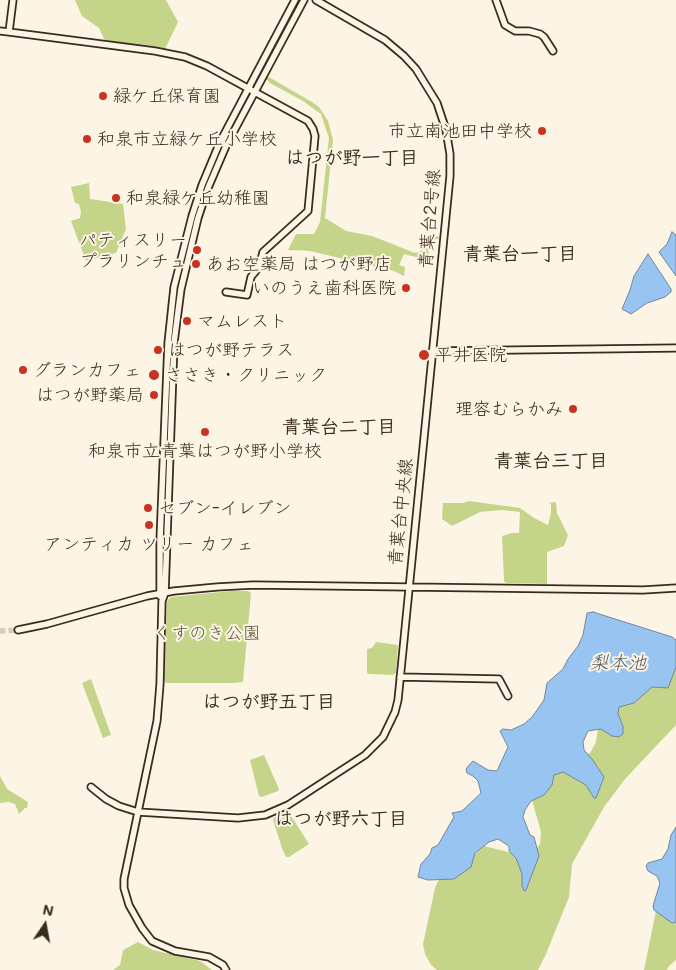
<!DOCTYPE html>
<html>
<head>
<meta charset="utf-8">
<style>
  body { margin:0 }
  #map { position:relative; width:676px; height:970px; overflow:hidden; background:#fcf5e5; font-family:Mali,sans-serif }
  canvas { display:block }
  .north { position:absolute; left:20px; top:900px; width:50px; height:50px; -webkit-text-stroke:4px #fcf5e5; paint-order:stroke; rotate:12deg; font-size:14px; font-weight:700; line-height:20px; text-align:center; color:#3b2a1e }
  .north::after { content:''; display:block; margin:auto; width:18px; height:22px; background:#3b2a1e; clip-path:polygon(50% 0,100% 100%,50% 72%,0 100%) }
</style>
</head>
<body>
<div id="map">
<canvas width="676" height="970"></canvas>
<div class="north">N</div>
</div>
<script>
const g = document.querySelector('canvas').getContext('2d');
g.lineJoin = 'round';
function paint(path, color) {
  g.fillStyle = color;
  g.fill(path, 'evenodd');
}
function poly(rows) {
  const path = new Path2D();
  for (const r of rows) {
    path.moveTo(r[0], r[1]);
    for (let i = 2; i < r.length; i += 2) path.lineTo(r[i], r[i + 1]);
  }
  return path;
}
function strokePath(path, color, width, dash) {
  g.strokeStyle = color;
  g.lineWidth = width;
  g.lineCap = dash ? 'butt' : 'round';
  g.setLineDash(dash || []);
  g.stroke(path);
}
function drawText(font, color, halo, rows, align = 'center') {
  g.font = font + ' Mali,"Klee One",sans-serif';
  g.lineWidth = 4;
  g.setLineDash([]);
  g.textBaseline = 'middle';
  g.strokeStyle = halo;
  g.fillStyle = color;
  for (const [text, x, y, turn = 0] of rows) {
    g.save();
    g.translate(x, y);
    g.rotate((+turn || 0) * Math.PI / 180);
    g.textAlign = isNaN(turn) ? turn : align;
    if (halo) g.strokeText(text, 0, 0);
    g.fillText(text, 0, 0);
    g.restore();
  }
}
const green = poly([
  [75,0,166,0,178,22,165,49,105,41,99,28,82,16],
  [267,76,312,102,319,107,328,121,333,140,325,218,346,231,372,236,415,253,420,252,433,235,439,237,439,239,435,239,428,248,429,256,420,258,404,254,399,265,405,267,404,276,394,271,310,251,288,250,296,234,314,234,320,222,329,138,321,114,303,101,270,83,266,79],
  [89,183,90,199,123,204,126,229,116,253,86,261,71,221,80,218,81,212,79,204,75,203,71,187],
  [469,501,520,508,534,518,548,525,551,513,551,504,549,503,556,502,557,513,568,535,564,546,547,552,547,584,506,583,504,581,502,536,512,533,519,533,520,512,502,510,480,512,452,526,442,519,443,503,463,503],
  [231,591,248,591,251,593,243,682,233,683,166,683,164,680,167,601,171,597],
  [376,642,398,645,396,673,393,675,369,674,367,673,367,649,372,648],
  [676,648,676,725,625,779,604,807,572,864,569,897,546,954,538,970,437,970,431,965,425,954,423,944,435,888,440,877,467,861,484,846,512,853,534,852,540,844,541,832,532,800,536,785,590,753,596,742,598,728,619,694],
  [91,679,111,735,103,738,82,683],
  [264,755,279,789,278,791,262,797,259,796,250,760],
  [0,776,7,789,28,802,27,808,25,808,19,814,15,804,9,802,0,803],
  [288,811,309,844,289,857,286,857,282,848,273,820,275,817],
  [676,853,676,960,669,966,667,970,644,970,657,906],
  [138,942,153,950,200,961,212,970,113,970,120,965,123,950]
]);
const water = poly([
  [672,232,676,235,676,276,659,252,667,244,672,232],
  [648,254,671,289,671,292,665,297,647,303,631,314,622,309,630,290,634,276,648,254],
  [593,612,672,637,676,640,676,667,668,688,652,687,634,703,619,707,618,714,623,726,623,734,619,737,612,736,601,729,588,731,583,742,584,750,592,759,604,777,596,798,594,798,586,785,563,772,554,775,552,785,544,795,531,801,525,810,523,817,530,835,534,837,539,856,526,890,524,891,522,886,522,874,516,858,509,851,509,846,498,839,489,842,475,853,471,867,454,879,428,880,418,877,421,864,430,854,432,848,438,845,454,817,452,813,462,811,481,793,478,781,473,776,467,773,466,769,470,764,473,761,488,770,497,771,508,747,500,731,503,729,511,730,524,724,532,717,544,700,547,683,563,669,568,659,578,646,583,635,587,613,593,612],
  [676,827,676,922,672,923,654,910,653,906,660,883,657,876,648,871,646,866,648,863,662,859,668,849,671,835,676,827]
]);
const tertiaryTunnel = poly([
  [0,631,18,630]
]);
const tertiary = poly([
  [496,0,505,25,515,31,529,31,540,34,544,37,553,51],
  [0,31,9,32,13,0],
  [9,32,155,51,185,57,207,66,308,121,313,129,315,136,308,211,263,252,259,267,251,277,247,295,226,292],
  [432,351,676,348],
  [160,596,160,540,168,343,174,287,192,216,202,185,220,142,295,0],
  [18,630,47,624,147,596,174,591,217,587,253,585,643,590,676,588],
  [400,677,499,679,508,696],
  [91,787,106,799,119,806,138,812,238,818,265,815,288,805,365,755,383,737,395,712,398,700,450,176,450,154,446,130,437,103,416,69,404,56,385,40,316,0],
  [226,970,223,965,209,957,175,951,152,941,142,928,129,905,124,888,124,879,157,721,160,684,162,601,165,593,174,343,181,289,198,218,208,188,226,146,304,0]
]);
const markers = [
  [103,96,5,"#c8321e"],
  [542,131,5,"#c8321e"],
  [87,139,5,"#c8321e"],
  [116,198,5,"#c8321e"],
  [197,250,5,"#c8321e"],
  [196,264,5,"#c8321e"],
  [406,288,5,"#c8321e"],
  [187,321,5,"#c8321e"],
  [158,350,5,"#c8321e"],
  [424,355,6,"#c8321e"],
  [23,370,5,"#c8321e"],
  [154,375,6,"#c8321e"],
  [154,395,5,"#c8321e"],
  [573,409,5,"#c8321e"],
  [205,432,5,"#c8321e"],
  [148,508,5,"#c8321e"],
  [149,525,5,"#c8321e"]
];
const poiNames = [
  ["緑ケ丘保育園",113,96],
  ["市立南池田中学校",532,131,"right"],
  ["和泉市立緑ケ丘小学校",97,139],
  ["和泉緑ケ丘幼稚園",126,198],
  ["パティスリー",187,240,"right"],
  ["プラリンチュ",187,261,"right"],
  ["あお空薬局 はつが野店",206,264],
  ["いのうえ歯科医院",396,288,"right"],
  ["マムレスト",197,321],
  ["はつが野テラス",168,350],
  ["平井医院",435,355],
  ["グランカフェ",33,370],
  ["ささき・クリニック",165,375],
  ["はつが野薬局",144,395,"right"],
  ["理容むらかみ",563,409,"right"],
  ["和泉市立青葉はつが野小学校",205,451,"center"],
  ["セブン-イレブン",158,508],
  ["アンティカ ツリー カフェ",149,544,"center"]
];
const streetNames = [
  ["青葉台2号線",430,219,-85],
  ["青葉台中央線",401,512,-84]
];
const parkNames = [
  ["くすのき公園",207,633]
];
const neighbourhoodNames = [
  ["はつが野一丁目",352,158],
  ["青葉台一丁目",520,254],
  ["青葉台二丁目",339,427],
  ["青葉台三丁目",551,461],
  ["はつが野五丁目",269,702],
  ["はつが野六丁目",341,819]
];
const waterNames = [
  ["梨本池",618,663]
];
paint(green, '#c4d58a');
paint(water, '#97c4f1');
strokePath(water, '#72869d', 1);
strokePath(tertiaryTunnel, '#d5ccbd', 5.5, [5.5, 3]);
strokePath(tertiary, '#3b2a1e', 9);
strokePath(tertiary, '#fcf5e5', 5.5);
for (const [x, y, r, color] of markers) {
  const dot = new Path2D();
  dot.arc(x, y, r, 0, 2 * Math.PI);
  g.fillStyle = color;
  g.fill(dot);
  strokePath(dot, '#fcf5e5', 2);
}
drawText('18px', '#3b2a1e', '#fcf5e5', poiNames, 'left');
drawText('18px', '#3b2a1e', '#fcf5e5', streetNames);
drawText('18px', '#5d5539', '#fcf5e5', parkNames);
drawText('bold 19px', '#3b2a1e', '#fcf5e5', neighbourhoodNames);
drawText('italic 19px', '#57585d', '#fcf5e5', waterNames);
</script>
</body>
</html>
